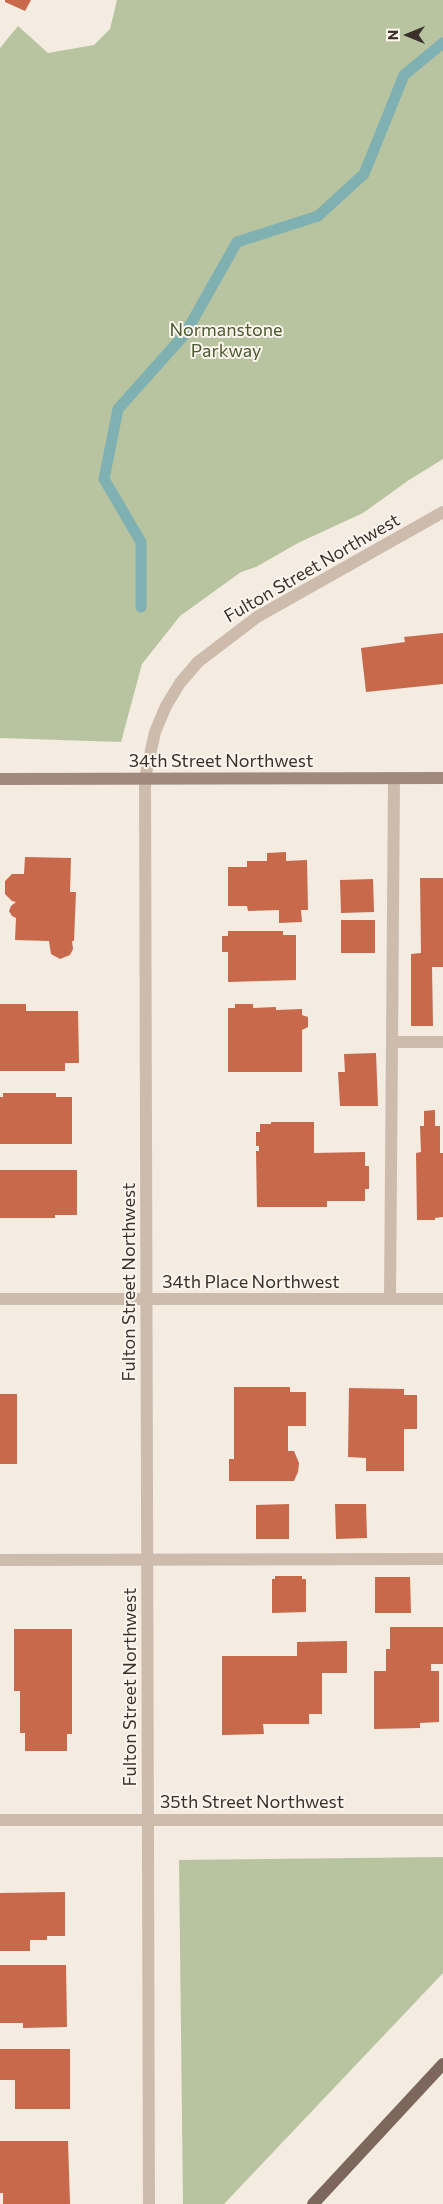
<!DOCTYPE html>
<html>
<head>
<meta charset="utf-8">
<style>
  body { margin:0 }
  #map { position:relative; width:443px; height:2204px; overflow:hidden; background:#f4ebe1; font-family:Commissioner,sans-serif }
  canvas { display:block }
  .north { position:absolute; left:383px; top:10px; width:50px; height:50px; -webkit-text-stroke:4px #fbf5ee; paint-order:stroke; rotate:270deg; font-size:14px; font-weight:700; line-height:20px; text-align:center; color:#3b302b }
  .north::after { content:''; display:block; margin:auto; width:18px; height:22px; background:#3b302b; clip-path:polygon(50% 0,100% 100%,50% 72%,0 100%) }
</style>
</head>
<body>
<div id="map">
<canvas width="443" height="2204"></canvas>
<div class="north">N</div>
</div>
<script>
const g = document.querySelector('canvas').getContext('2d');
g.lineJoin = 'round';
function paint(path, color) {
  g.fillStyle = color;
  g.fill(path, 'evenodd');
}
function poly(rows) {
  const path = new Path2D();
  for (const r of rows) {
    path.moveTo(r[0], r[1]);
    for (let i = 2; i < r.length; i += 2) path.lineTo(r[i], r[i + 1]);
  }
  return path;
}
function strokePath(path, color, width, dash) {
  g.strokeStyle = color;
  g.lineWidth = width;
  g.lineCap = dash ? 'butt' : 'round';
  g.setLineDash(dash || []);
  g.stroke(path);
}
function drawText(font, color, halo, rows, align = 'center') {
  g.font = font + ' Commissioner,sans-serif';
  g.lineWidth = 4;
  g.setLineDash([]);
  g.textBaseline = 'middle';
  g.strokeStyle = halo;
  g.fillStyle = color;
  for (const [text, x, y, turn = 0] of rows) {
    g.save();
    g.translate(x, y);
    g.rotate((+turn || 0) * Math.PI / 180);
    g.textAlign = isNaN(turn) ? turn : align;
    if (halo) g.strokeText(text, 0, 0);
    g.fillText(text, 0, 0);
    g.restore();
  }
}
const green = poly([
  [117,0,443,0,443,459,409,480,363,513,298,543,256,567,241,572,180,616,142,664,121,742,0,738,0,48,18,26,48,53,94,45,110,29],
  [443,1857,443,1973,224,2204,183,2204,179,1860]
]);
const stream = poly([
  [141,607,141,542,104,479,118,409,185,334,237,242,318,216,364,174,404,75,443,43]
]);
const building = poly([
  [5,0,31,0,25,11,5,2],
  [443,633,443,684,366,692,361,648,405,642,404,637],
  [286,852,286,861,307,860,308,910,301,910,302,922,279,923,279,910,248,911,247,906,228,906,228,867,247,867,247,861,267,861,267,853],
  [25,857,71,858,70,892,76,892,74,941,72,941,73,949,70,955,60,959,51,954,49,941,15,940,16,918,12,916,9,911,11,906,16,902,12,901,5,894,5,881,12,874,24,874],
  [420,878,443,878,443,967,432,967,433,1026,411,1026,411,954,421,953],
  [373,879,374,912,341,913,340,880],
  [341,920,375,920,375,953,341,953],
  [228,931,283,931,283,935,296,935,296,980,228,982,228,952,222,952,222,936,228,936],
  [0,1004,26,1004,26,1011,78,1011,79,1063,65,1063,65,1071,0,1071],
  [235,1004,253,1004,253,1008,276,1007,276,1010,302,1009,302,1015,308,1017,308,1027,302,1030,302,1072,228,1072,228,1008,235,1008],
  [376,1053,378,1106,340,1106,338,1072,345,1072,344,1054],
  [3,1093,56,1093,56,1097,72,1097,72,1144,0,1144,0,1097,3,1097],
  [435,1110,435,1126,440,1126,440,1153,443,1153,443,1217,435,1218,435,1220,417,1220,416,1153,421,1152,420,1126,424,1126,424,1111],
  [271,1122,314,1122,314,1153,365,1152,365,1166,369,1166,369,1189,365,1189,365,1201,327,1201,327,1207,257,1207,256,1151,259,1151,259,1146,256,1146,256,1132,260,1132,260,1124,271,1124],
  [0,1170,77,1170,77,1215,55,1215,55,1218,0,1218],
  [234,1387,290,1387,290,1392,306,1392,306,1426,288,1426,288,1451,294,1451,299,1463,298,1472,294,1481,229,1481,229,1459,234,1459],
  [349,1388,404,1389,404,1395,417,1395,417,1429,404,1429,404,1471,366,1471,366,1458,348,1457],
  [0,1394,17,1394,17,1464,0,1464],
  [289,1504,289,1539,256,1539,256,1505],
  [335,1504,366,1504,367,1538,336,1539],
  [275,1576,302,1576,302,1579,306,1579,306,1612,272,1613,272,1579,275,1579],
  [375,1577,410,1577,411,1613,375,1613],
  [390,1627,443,1627,443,1664,431,1664,431,1671,439,1671,439,1722,420,1723,420,1728,374,1729,374,1671,386,1671,386,1649,390,1649],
  [14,1629,72,1629,72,1734,67,1734,67,1751,25,1751,25,1733,20,1733,20,1691,14,1691],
  [347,1641,347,1673,322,1673,322,1714,309,1714,309,1724,263,1724,264,1734,222,1735,222,1656,297,1656,297,1642],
  [65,1892,65,1936,47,1936,47,1940,30,1940,30,1951,0,1951,0,1893],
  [0,1965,66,1965,67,2027,23,2028,23,2023,0,2023],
  [0,2049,70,2049,70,2109,15,2109,15,2080,0,2080],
  [0,2141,68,2141,70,2204,3,2204,3,2193,0,2193]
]);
const service = poly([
  [394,778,392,1042,443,1042],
  [390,1299,392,1042],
  [0,1560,443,1559]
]);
const minor = poly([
  [0,1299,443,1299],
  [0,1820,443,1820],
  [149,2204,145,778,155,732,166,706,180,683,198,662,257,617,443,512]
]);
const secondary = poly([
  [0,779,443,778]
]);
const primary = poly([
  [313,2204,443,2064]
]);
const parkNames = [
  ["Normanstone",226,330],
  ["Parkway",226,351]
];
const streetNames = [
  ["Fulton Street Northwest",312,568,-30],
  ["34th Street Northwest",221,761],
  ["Fulton Street Northwest",129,1282,-90],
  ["34th Place Northwest",251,1282],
  ["Fulton Street Northwest",130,1687,-90],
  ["35th Street Northwest",252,1802]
];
paint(green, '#b8c4a0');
strokePath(stream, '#7fb0b2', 11);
paint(building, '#c8694b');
strokePath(service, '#cdbbac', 12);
strokePath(minor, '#cdbbac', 12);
strokePath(secondary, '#a18a7d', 12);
strokePath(primary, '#7d675c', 12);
drawText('18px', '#4a5a2e', '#fbf5ee', parkNames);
drawText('18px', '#3b302b', '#fbf5ee', streetNames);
</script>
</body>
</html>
